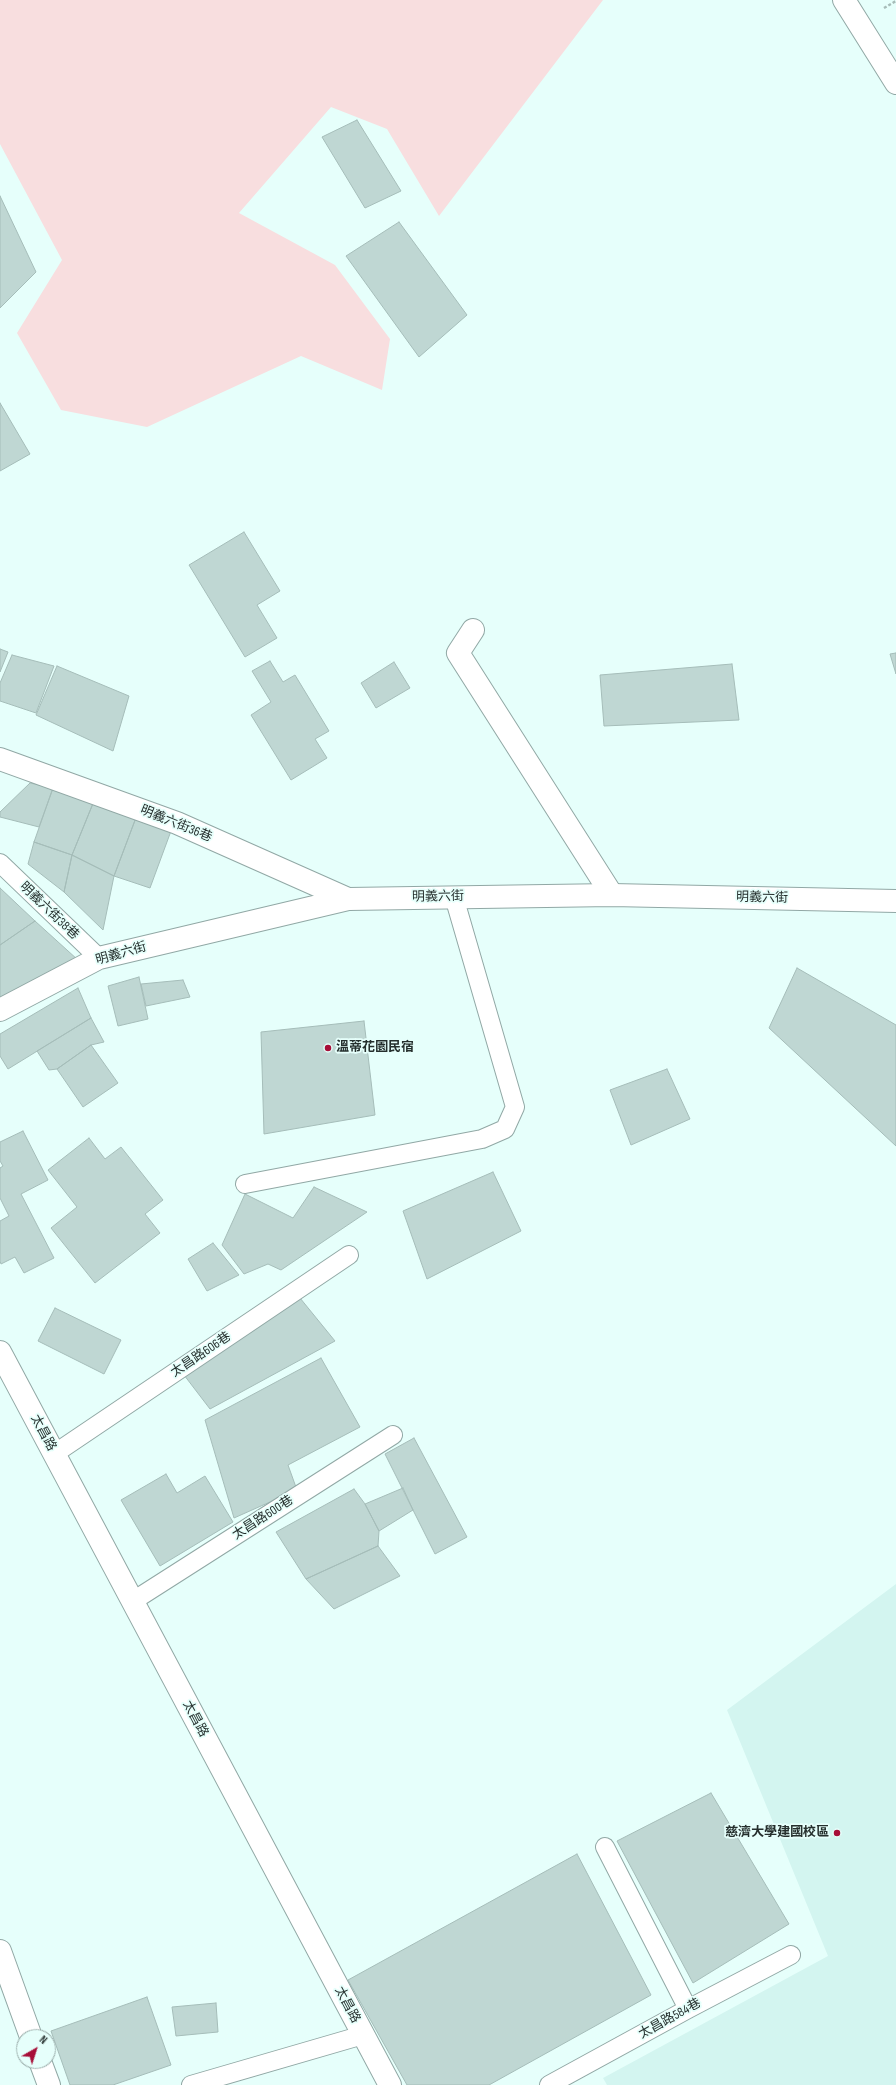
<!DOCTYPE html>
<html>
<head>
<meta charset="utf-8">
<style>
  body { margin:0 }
  #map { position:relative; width:896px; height:2085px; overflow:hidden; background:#e6fffb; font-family:"Sofia Sans Condensed",sans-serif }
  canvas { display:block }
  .north { position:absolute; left:16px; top:2029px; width:40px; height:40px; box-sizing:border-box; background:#e6fffb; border:1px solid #99aca9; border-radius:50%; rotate:39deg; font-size:11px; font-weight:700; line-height:16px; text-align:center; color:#252f2d }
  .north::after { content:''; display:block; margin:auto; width:14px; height:18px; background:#a70e38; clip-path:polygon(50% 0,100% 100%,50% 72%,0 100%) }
</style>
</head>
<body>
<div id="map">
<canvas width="896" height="2085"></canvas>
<div class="north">N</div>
</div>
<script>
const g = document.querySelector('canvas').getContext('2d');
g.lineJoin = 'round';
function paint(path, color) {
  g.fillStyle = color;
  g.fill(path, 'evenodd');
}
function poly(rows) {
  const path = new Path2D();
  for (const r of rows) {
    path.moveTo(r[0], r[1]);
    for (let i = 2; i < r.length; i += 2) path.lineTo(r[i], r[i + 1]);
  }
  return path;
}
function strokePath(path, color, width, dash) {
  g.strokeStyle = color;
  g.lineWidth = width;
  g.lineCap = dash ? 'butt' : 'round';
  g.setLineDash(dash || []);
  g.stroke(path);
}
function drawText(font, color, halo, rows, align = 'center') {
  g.font = font + ' "Sofia Sans Condensed","Noto Sans TC",sans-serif';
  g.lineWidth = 3.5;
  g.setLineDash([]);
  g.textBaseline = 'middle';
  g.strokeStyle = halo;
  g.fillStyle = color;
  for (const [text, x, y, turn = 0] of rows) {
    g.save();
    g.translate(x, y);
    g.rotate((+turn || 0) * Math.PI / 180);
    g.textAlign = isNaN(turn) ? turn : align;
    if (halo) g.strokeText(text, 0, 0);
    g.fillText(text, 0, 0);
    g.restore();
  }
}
const built = poly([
  [896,1584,896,2085,607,2085,603,2078,828,1956,727,1710]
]);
const green = poly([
  [0,0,603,0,439,216,387,129,331,107,239,213,335,265,390,339,382,390,301,356,147,427,61,410,17,333,62,260,0,144]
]);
const building = poly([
  [357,120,401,191,365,208,322,137,357,120],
  [0,196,36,272,0,308,0,196],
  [399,222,467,315,419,357,346,256,399,222],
  [0,403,30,454,0,471,0,403],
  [244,532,280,591,257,605,277,638,245,657,189,565,244,532],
  [0,649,8,652,0,672,0,649],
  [896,653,896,674,890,654,896,653],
  [12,655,54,666,36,713,0,701,0,683,12,655],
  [270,661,283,682,295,675,329,731,315,739,327,758,291,780,251,715,271,702,252,671,270,661],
  [394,662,410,688,376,708,361,683,394,662],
  [732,664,739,720,604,726,600,675,732,664],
  [57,666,129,696,113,751,36,715,57,666],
  [30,783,53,788,39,827,0,817,0,812,30,783],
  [53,788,94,801,72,855,34,842,53,788],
  [94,801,137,815,114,876,72,855,94,801],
  [137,815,171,831,150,888,114,876,137,815],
  [34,842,72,855,64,892,28,864,34,842],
  [72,855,114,876,103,930,64,892,72,855],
  [0,888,35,921,0,945,0,888],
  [35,921,78,960,0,1000,0,945,35,921],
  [797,968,896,1025,896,1146,769,1028,797,968],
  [139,977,148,1019,118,1026,108,986,139,977],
  [183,980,190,997,146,1006,141,984,183,980],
  [78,988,91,1018,8,1069,0,1056,0,1034,78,988],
  [91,1018,104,1042,91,1045,57,1069,49,1070,37,1051,91,1018],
  [364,1021,375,1115,264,1134,261,1032,364,1021],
  [91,1045,118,1083,83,1107,57,1069,91,1045],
  [667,1069,690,1119,631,1145,610,1090,667,1069],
  [23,1131,48,1180,21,1194,54,1258,24,1273,15,1257,1,1264,0,1261,0,1221,9,1216,0,1198,0,1168,3,1166,0,1161,0,1142,23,1131],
  [89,1138,105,1159,121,1147,163,1200,145,1214,160,1233,95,1283,51,1228,77,1207,48,1170,89,1138],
  [493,1172,521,1231,427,1279,403,1211,493,1172],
  [314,1187,367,1212,281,1270,268,1264,244,1274,222,1245,245,1194,293,1218,314,1187],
  [213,1243,239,1275,207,1291,188,1259,213,1243],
  [300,1298,335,1341,210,1409,184,1375,300,1298],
  [55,1308,121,1340,104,1374,38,1341,55,1308],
  [321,1358,360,1427,288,1465,297,1490,234,1518,205,1420,321,1358],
  [414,1438,467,1537,435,1554,385,1454,414,1438],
  [166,1474,177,1493,205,1476,233,1522,160,1566,121,1500,166,1474],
  [403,1488,413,1510,379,1531,365,1504,403,1488],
  [354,1489,365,1504,379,1531,378,1546,306,1579,276,1532,354,1489],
  [378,1546,400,1576,334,1609,306,1579,378,1546],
  [711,1793,789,1924,693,1983,617,1841,711,1793],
  [577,1854,651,1995,489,2085,407,2085,348,1980,577,1854],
  [147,1997,171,2065,113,2085,70,2085,51,2031,147,1997],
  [216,2003,218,2032,176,2036,172,2007,216,2003]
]);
const path = poly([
  [884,8,896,1]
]);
const service = poly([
  [0,863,99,958],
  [245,1184,482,1139,505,1129,515,1107,454,897],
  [54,1454,349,1255],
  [133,1601,393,1435],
  [605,1847,688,2009],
  [191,2085,363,2035],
  [549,2085,688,2009,791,1955]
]);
const minor = poly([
  [473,630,458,653,612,895],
  [0,759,177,823,348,899],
  [0,1352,390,2085],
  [0,1951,31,2037],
  [40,2061,49,2085]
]);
const tertiary = poly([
  [844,0,896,83],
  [0,1010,99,958,348,899,612,895,896,901]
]);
const markers = [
  [328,1048,4,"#a70e38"],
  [837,1833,4,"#a70e38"]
];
const streetNames = [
  ["明義六街36巷",176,824,22],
  ["明義六街",438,897,-1],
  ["明義六街",762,898,1],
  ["明義六街38巷",49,911,44],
  ["明義六街",121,954,-16],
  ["太昌路606巷",201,1355,-34],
  ["太昌路",43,1433,62],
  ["太昌路600巷",263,1518,-33],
  ["太昌路",195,1719,62],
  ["太昌路",347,2005,62],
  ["太昌路584巷",670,2019,-29]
];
const poiNames = [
  ["溫蒂花園民宿",336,1048],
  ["慈濟大學建國校區",829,1833,"right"]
];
paint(built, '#d3f5f0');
paint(green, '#f8dedf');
paint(building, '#bfd7d3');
strokePath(building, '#a5bdb9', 1);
strokePath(service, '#91a8a5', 20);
strokePath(minor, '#91a8a5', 24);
strokePath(tertiary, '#91a8a5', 24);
strokePath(path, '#a7bcb8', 2.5, [3, 2]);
strokePath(service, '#fff', 18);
strokePath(minor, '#fff', 22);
strokePath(tertiary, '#fff', 22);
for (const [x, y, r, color] of markers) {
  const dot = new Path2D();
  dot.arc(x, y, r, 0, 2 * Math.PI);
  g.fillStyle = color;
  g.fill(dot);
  strokePath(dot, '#e6fffb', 1.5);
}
drawText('13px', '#252f2d', '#e6fffb', streetNames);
drawText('bold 13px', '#252f2d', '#e6fffb', poiNames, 'left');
</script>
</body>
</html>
